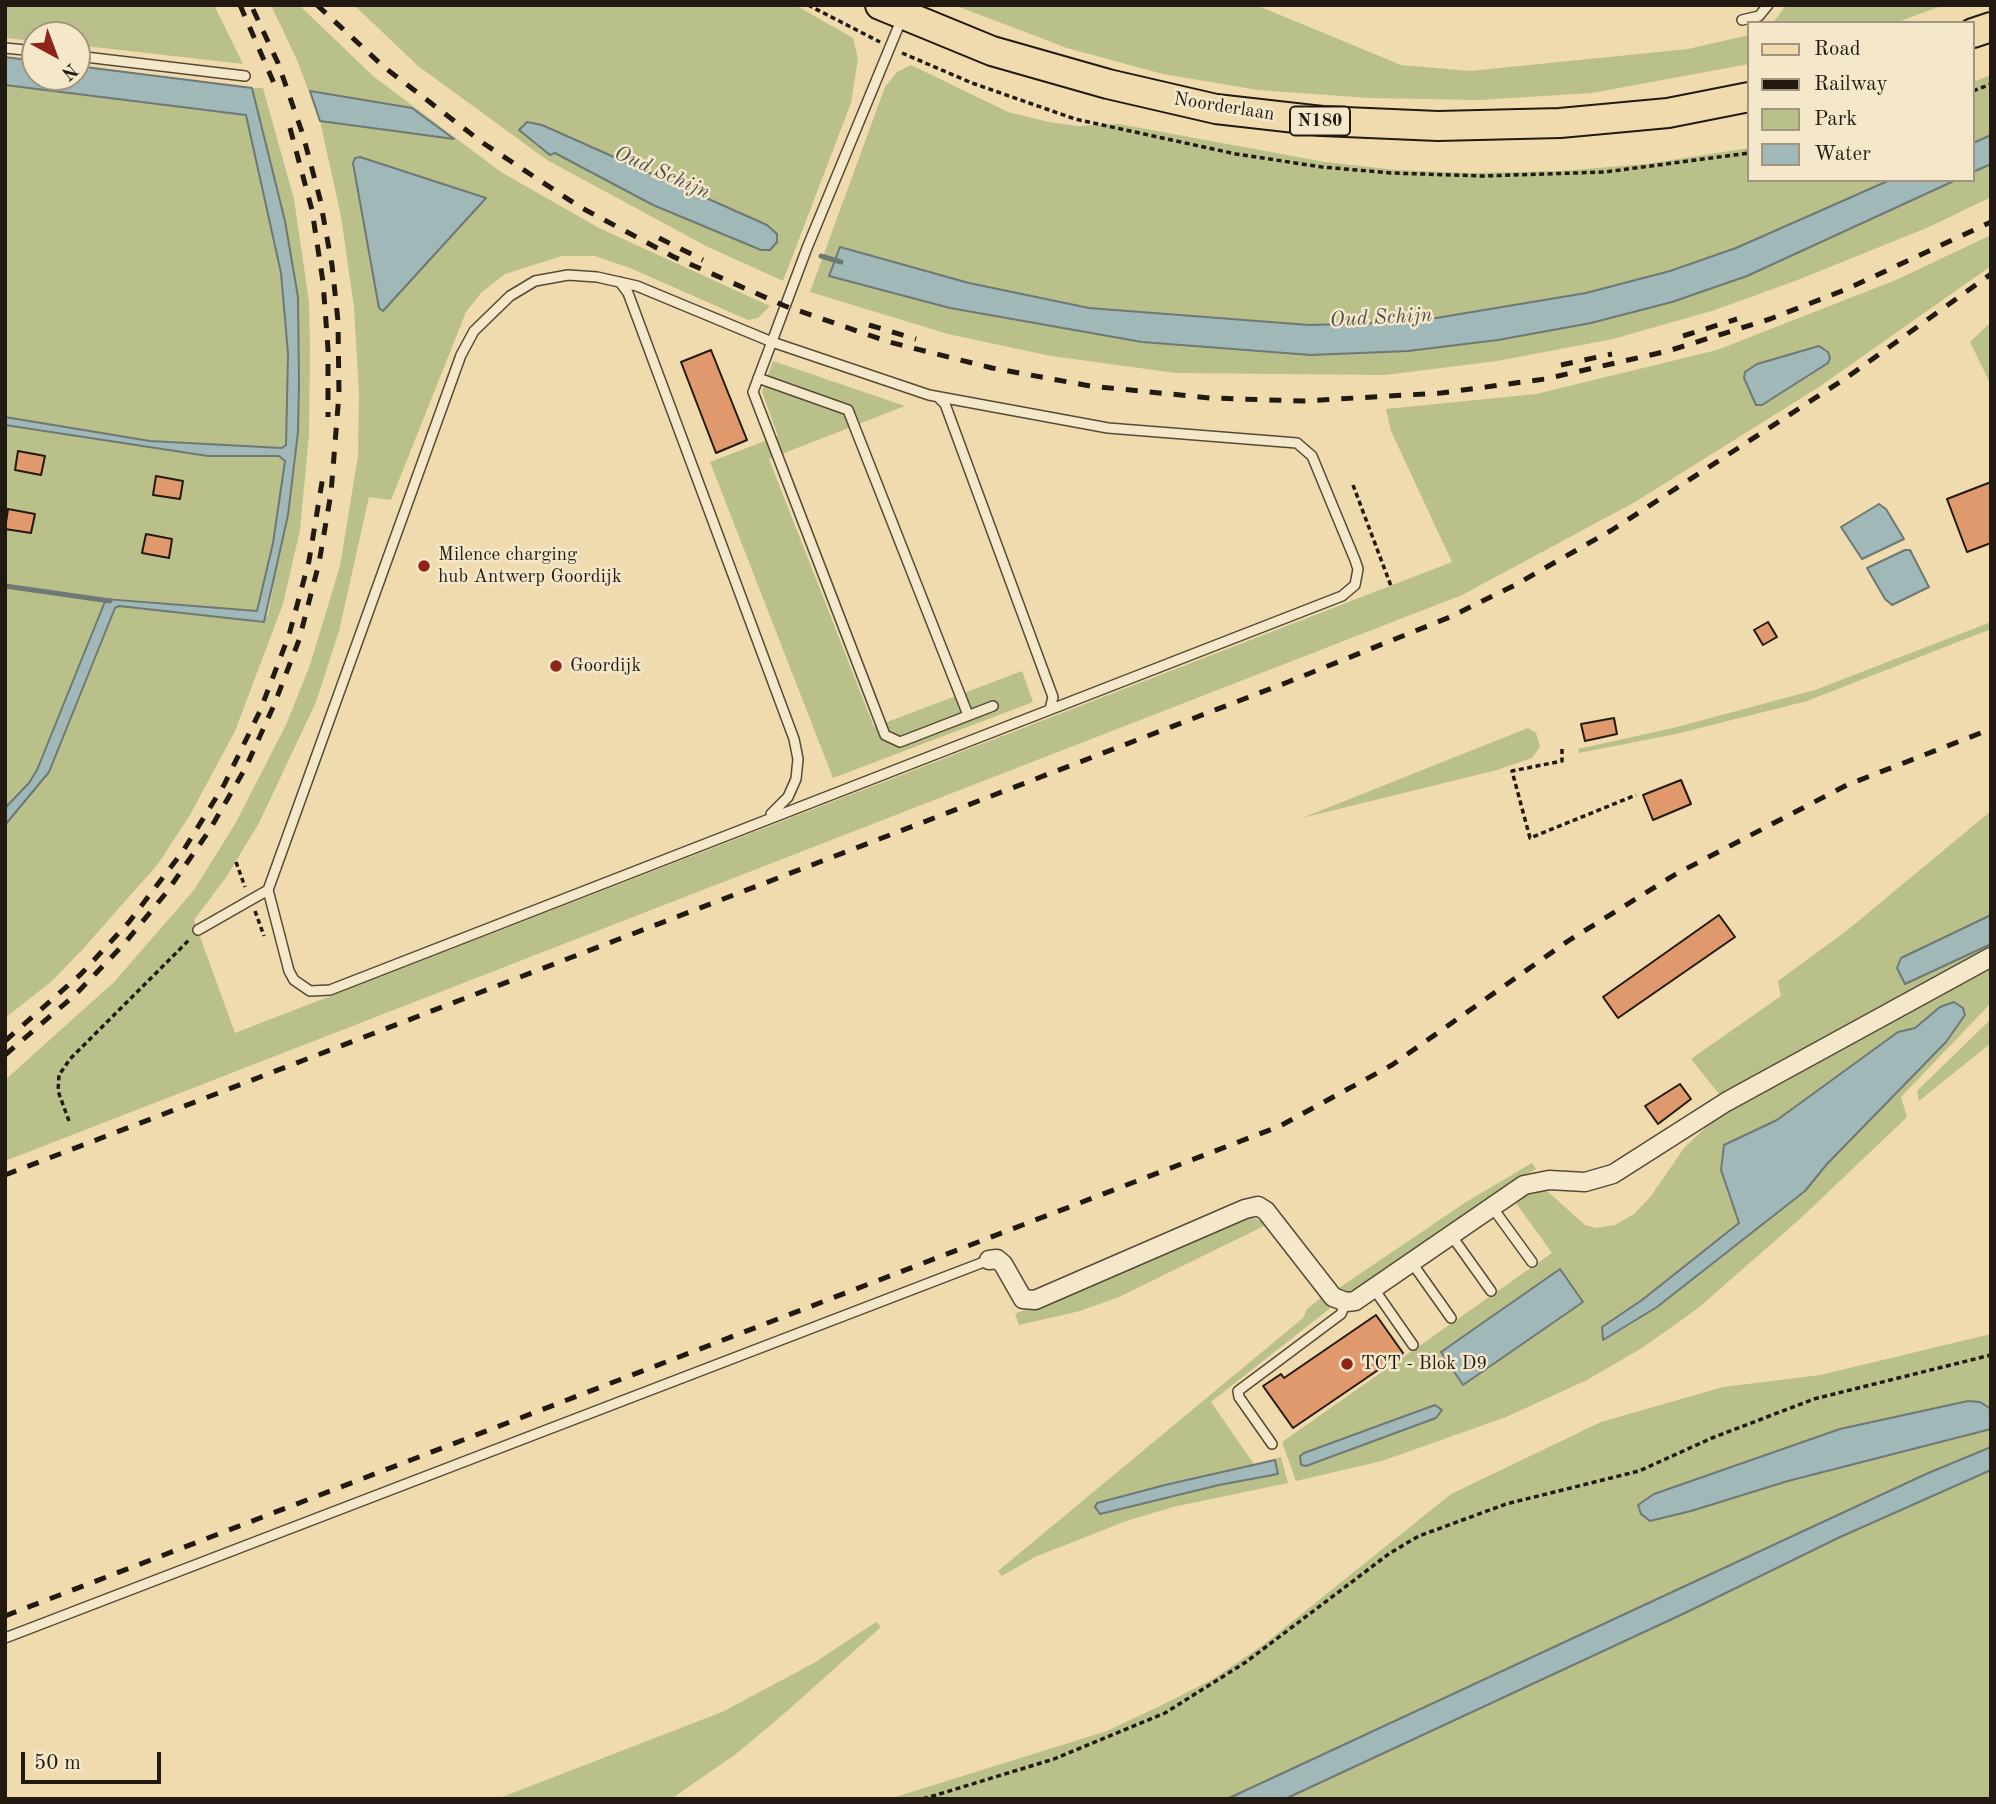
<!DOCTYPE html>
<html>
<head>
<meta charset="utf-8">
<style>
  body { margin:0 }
  #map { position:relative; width:1996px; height:1804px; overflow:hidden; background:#efdbad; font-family:"Old Standard TT",serif }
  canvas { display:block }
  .frame { position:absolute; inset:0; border:7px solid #221911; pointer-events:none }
  .legend { position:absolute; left:1747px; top:21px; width:228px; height:161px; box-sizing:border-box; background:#f5e8ca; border:2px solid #a19580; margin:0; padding:9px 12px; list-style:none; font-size:21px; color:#221911 }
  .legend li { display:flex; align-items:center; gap:14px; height:35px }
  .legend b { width:35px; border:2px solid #a19580 }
  .north { position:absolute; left:21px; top:21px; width:70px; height:70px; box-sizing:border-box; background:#f5e8ca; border:2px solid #a19580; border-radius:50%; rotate:139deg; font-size:19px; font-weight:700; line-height:28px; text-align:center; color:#221911 }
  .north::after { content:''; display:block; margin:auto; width:24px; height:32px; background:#8f2418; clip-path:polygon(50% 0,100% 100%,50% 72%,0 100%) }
  .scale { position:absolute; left:21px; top:1752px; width:140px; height:32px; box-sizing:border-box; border:4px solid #221911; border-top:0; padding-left:9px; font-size:21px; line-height:24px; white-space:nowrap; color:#221911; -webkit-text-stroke:5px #f5e8ca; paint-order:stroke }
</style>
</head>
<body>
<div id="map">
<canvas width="1996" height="1804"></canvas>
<div class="frame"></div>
<ul class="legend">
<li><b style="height:9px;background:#efdbad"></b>Road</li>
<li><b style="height:9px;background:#221911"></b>Railway</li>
<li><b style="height:19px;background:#bac089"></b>Park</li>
<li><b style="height:19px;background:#a0b8b7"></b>Water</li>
</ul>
<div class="north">N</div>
<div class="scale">50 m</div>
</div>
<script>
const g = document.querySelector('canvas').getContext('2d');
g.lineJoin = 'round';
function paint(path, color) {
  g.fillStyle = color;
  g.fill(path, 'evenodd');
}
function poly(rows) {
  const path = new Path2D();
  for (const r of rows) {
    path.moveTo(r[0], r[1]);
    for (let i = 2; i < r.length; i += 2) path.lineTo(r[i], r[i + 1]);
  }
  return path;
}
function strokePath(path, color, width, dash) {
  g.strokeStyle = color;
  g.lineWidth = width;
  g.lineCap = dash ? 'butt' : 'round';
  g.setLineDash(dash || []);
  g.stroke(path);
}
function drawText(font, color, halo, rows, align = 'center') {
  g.font = font + ' "Old Standard TT",serif';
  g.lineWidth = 5;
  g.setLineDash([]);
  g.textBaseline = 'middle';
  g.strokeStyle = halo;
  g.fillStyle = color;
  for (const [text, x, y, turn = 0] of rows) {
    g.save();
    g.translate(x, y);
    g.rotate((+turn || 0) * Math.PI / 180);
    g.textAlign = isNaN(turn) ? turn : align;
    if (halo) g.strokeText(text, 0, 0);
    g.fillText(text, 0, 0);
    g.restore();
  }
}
const green = poly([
  [5,5,214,5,243,64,77,45,77,35,35,35,35,41,5,38],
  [271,5,299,5,373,76,501,172,599,228,770,306,758,318,748,320,630,268,595,256,562,256,505,274,481,293,466,312,391,500,369,497,339,631,316,702,259,823,227,876,194,920,235,1033,1452,562,1391,431,1386,409,1536,394,1717,350,1896,280,1991,235,1991,266,1819,387,1635,502,1462,595,5,1161,5,1080,114,982,194,890,235,824,286,725,310,665,340,566,358,456,359,393,354,308,341,216,320,121,297,60],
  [354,5,795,5,853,38,858,59,851,103,783,281,706,246,547,160,418,66],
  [954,5,1256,5,1401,65,1470,71,1688,49,1749,35,1749,64,1592,93,1479,100,1369,98,1258,90,1163,74,1067,48],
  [1786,5,1944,5,1895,23,1773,23],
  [911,65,1008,112,1049,122,1077,126,1119,124,1325,162,1396,170,1471,173,1561,171,1646,164,1749,148,1749,180,1890,180,1736,248,1670,271,1586,293,1412,322,1309,325,1192,318,1089,308,969,283,829,276,950,308,1142,342,1311,355,1408,351,1591,323,1672,302,1747,276,1956,180,1973,180,1973,172,1991,164,1991,197,1929,227,1795,281,1715,310,1613,339,1497,361,1385,375,1176,373,1051,356,948,334,810,292,885,87,897,72],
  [1991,75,1991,135,1973,143,1973,82],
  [5,85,246,114,281,273,288,354,285,461,273,543,257,611,110,598,105,601,254,622,261,623,268,615,295,464,299,384,298,297,285,221,252,88,263,88,294,199,309,302,310,348,309,435,300,530,283,604,235,731,190,815,158,864,82,950,52,981,5,1018],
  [1991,322,1991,385,1970,342],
  [773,361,905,406,769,459,874,727,1022,671,1033,702,833,778,710,462,778,436,762,392],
  [1991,622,1991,629,1807,701,1676,734,1579,753,1578,749,1673,728,1815,690],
  [1528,728,1536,733,1540,747,1532,758,1497,770,1302,818],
  [1991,811,1991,948,1720,1095,1691,1059,1781,996,1778,981,1845,932],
  [1991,967,1991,1003,1901,1097,1907,1117,1801,1218,1697,1309,1642,1348,1587,1380,1506,1417,1382,1461,1296,1481,1282,1442,1552,1253,1513,1199,1537,1189,1546,1190,1585,1225,1596,1228,1615,1225,1634,1214,1651,1196,1684,1148,1720,1114],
  [1991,1019,1991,1043,1919,1101,1917,1091],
  [1532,1163,1536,1169,1509,1184,1359,1288,1347,1292,1336,1290,1466,1202],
  [1244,1218,1254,1218,1268,1224,1119,1297,1080,1311,1019,1325,1015,1314],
  [1322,1297,1333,1306,1211,1402,1254,1464,1281,1457,1288,1483,1173,1507,1126,1521,1035,1557,1002,1576,998,1571,1303,1318,1307,1309],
  [1991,1334,1991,1799,889,1799,1107,1731,1168,1702,1213,1679,1263,1645,1451,1494,1601,1422,1723,1387,1820,1375],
  [876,1622,881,1627,786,1712,736,1754,671,1799,497,1799,722,1712,814,1663]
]);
const water = poly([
  [5,57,35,61,35,77,77,77,77,66,252,88,285,221,298,297,299,384,298,432,288,515,264,622,119,606,115,608,49,772,5,825,5,808,29,783,37,770,106,599,257,611,273,543,285,461,279,456,208,456,5,425,5,417,150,441,282,448,286,445,288,354,281,273,246,115,5,85,5,57],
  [310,91,412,108,454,139,320,121,310,91],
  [527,122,542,125,767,225,777,234,777,242,770,250,761,250,653,205,555,153,550,155,519,130,527,122],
  [1991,135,1991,164,1973,172,1973,143,1991,135],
  [360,157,486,198,383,311,379,308,353,163,355,158,360,157],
  [1890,180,1956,180,1747,276,1672,302,1591,323,1498,340,1408,351,1311,355,1142,342,950,308,829,276,840,247,969,283,1089,308,1309,325,1412,322,1586,293,1670,271,1736,248,1890,180],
  [1819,346,1828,352,1830,358,1828,363,1762,405,1756,405,1744,378,1745,372,1757,364,1819,346],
  [1879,504,1886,509,1904,539,1862,559,1841,527,1879,504],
  [1905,550,1910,550,1929,587,1892,605,1885,599,1867,568,1905,550],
  [1991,915,1991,944,1905,984,1897,968,1901,958,1991,915],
  [1954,1002,1963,1008,1965,1015,1946,1042,1827,1164,1805,1191,1657,1307,1603,1340,1602,1327,1642,1300,1739,1223,1721,1170,1724,1145,1777,1120,1898,1032,1915,1028,1940,1007,1954,1002],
  [1560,1269,1583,1302,1463,1385,1441,1352,1560,1269],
  [1968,1401,1980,1402,1991,1409,1991,1429,1788,1481,1691,1511,1650,1521,1641,1514,1638,1505,1654,1494,1840,1429,1968,1401],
  [1435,1405,1442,1410,1436,1418,1306,1466,1301,1465,1300,1456,1304,1453,1435,1405],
  [1991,1447,1991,1470,1838,1538,1685,1613,1285,1799,1227,1799,1926,1474,1991,1447],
  [1275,1460,1278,1474,1219,1485,1100,1514,1095,1507,1097,1503,1165,1485,1275,1460]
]);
const stream = poly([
  [821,256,841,262],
  [5,586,110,601]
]);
const building = poly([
  [711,350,747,440,716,453,681,362,711,350],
  [18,451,45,456,41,475,15,470,18,451],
  [156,476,183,481,180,499,153,495,156,476],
  [1991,482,1991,543,1967,552,1947,499,1991,482],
  [8,509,35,514,31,533,5,529,8,509],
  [146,534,172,539,169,558,142,553,146,534],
  [1768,622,1777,637,1763,645,1754,630,1768,622],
  [1614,718,1617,734,1585,741,1581,724,1614,718],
  [1681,780,1691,804,1653,820,1643,795,1681,780],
  [1719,915,1735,937,1618,1018,1603,997,1719,915],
  [1680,1084,1691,1099,1658,1124,1645,1106,1680,1084],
  [1376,1315,1403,1353,1293,1428,1263,1386,1281,1374,1284,1378,1376,1315]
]);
const path = poly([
  [808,5,880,42],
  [902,53,972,83,1075,119,1236,154,1322,167,1391,173,1483,176,1605,172,1749,153],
  [1973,91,1991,84],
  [1353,485,1391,586],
  [1562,749,1562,761,1512,771,1530,838,1636,795],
  [236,862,245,887],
  [255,911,264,936],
  [69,1121,58,1091,59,1075,70,1059,189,940],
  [923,1799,1054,1759,1165,1713,1246,1662,1390,1553,1419,1536,1506,1504,1639,1471,1712,1438,1814,1399,1991,1355]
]);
const lane = poly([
  [902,18,807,248,753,392,885,735,900,742,993,706],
  [1742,20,1759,16,1768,5],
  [5,48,35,51],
  [77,56,245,76],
  [568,275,597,277,637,286,772,342,929,395,1108,428,1297,443,1312,456,1355,560,1358,569,1355,585,1342,596,330,990,310,991,294,980,289,971,268,890,461,355,474,331,510,296,535,281,568,275],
  [620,282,628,293,794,739,798,759,796,779,788,797,771,814],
  [758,378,848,410,968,715],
  [938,397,945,404,1053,697,1050,709],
  [198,930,268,890],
  [1492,1207,1532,1262],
  [1451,1235,1491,1291],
  [1412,1263,1451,1318],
  [1374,1289,1413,1345],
  [1272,1444,1239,1397,1238,1391,1341,1314,1346,1302],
  [5,1638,989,1260]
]);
const street = poly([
  [989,1260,997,1259,1003,1264,1023,1299,1035,1300,1245,1209,1258,1206,1266,1211,1333,1297,1346,1302,1355,1301,1524,1185,1549,1180,1585,1182,1613,1174,1726,1102,1991,957]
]);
const primary = poly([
  [880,5,992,51,1108,84,1216,109,1322,121,1438,126,1560,123,1668,113,1749,97],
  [1973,33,1991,27]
]);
const rail = poly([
  [240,5,276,88],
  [317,5,384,67,483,143,580,207,674,257,785,306,889,342,992,368,1090,386,1210,398,1304,401,1441,393,1545,379,1668,351,1770,319,1847,289,1991,222],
  [290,128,312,210,323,282,328,349,328,417],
  [659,238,703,260],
  [869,325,916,339],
  [1683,336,1737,319],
  [1561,365,1612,354],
  [5,1041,81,974,129,922,183,851,224,785,260,711,289,635,309,561,324,470],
  [5,1055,75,995,124,944,166,893,209,831,246,767,274,705,299,640,319,563,331,493,339,394,338,321,332,265,320,199,303,135,278,63,251,5],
  [5,1175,1288,682,1450,617,1515,585,1612,530,1846,378,1991,274],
  [5,1616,1280,1126,1392,1065,1568,941,1676,874,1847,785,1991,729]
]);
const markers = [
  [424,566,7,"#8f2418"],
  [556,666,7,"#8f2418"],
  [1347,1364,7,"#8f2418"]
];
const shields = [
  [1320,121,60]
];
const shieldNames = [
  ["N180",1320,121]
];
const streetNames = [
  ["Noorderlaan",1224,107,9]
];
const poiNames = [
  ["Milence charging",438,555],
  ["hub Antwerp Goordijk",438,577],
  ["Goordijk",570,666],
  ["TCT - Blok D9",1361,1364]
];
const waterNames = [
  ["Oud Schijn",662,173,24],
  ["Oud Schijn",1381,318,-3]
];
paint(green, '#bac089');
paint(water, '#a0b8b7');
strokePath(water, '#6e7875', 2);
strokePath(stream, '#6e7875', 5);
paint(building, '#e0996c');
strokePath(building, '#221911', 2);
strokePath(lane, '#554a38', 12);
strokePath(street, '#554a38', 21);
strokePath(primary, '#221911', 32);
strokePath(path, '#221911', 3.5, [5, 3.5]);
strokePath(lane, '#f5e8ca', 9);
strokePath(street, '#f5e8ca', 18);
strokePath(primary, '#efdbad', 28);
strokePath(rail, '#221911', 5, [12, 12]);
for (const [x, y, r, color] of markers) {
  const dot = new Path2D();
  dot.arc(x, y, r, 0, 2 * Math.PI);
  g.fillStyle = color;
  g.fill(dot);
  strokePath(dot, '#f5e8ca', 2.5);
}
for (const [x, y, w] of shields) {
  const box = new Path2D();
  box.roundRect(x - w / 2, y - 14.5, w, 29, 5);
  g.fillStyle = '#f5e8ca';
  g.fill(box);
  strokePath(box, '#221911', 2);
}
drawText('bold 18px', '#221911', null, shieldNames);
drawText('19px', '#221911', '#f5e8ca', streetNames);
drawText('19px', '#221911', '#f5e8ca', poiNames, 'left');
drawText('italic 21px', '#4e514b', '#f5e8ca', waterNames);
</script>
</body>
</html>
